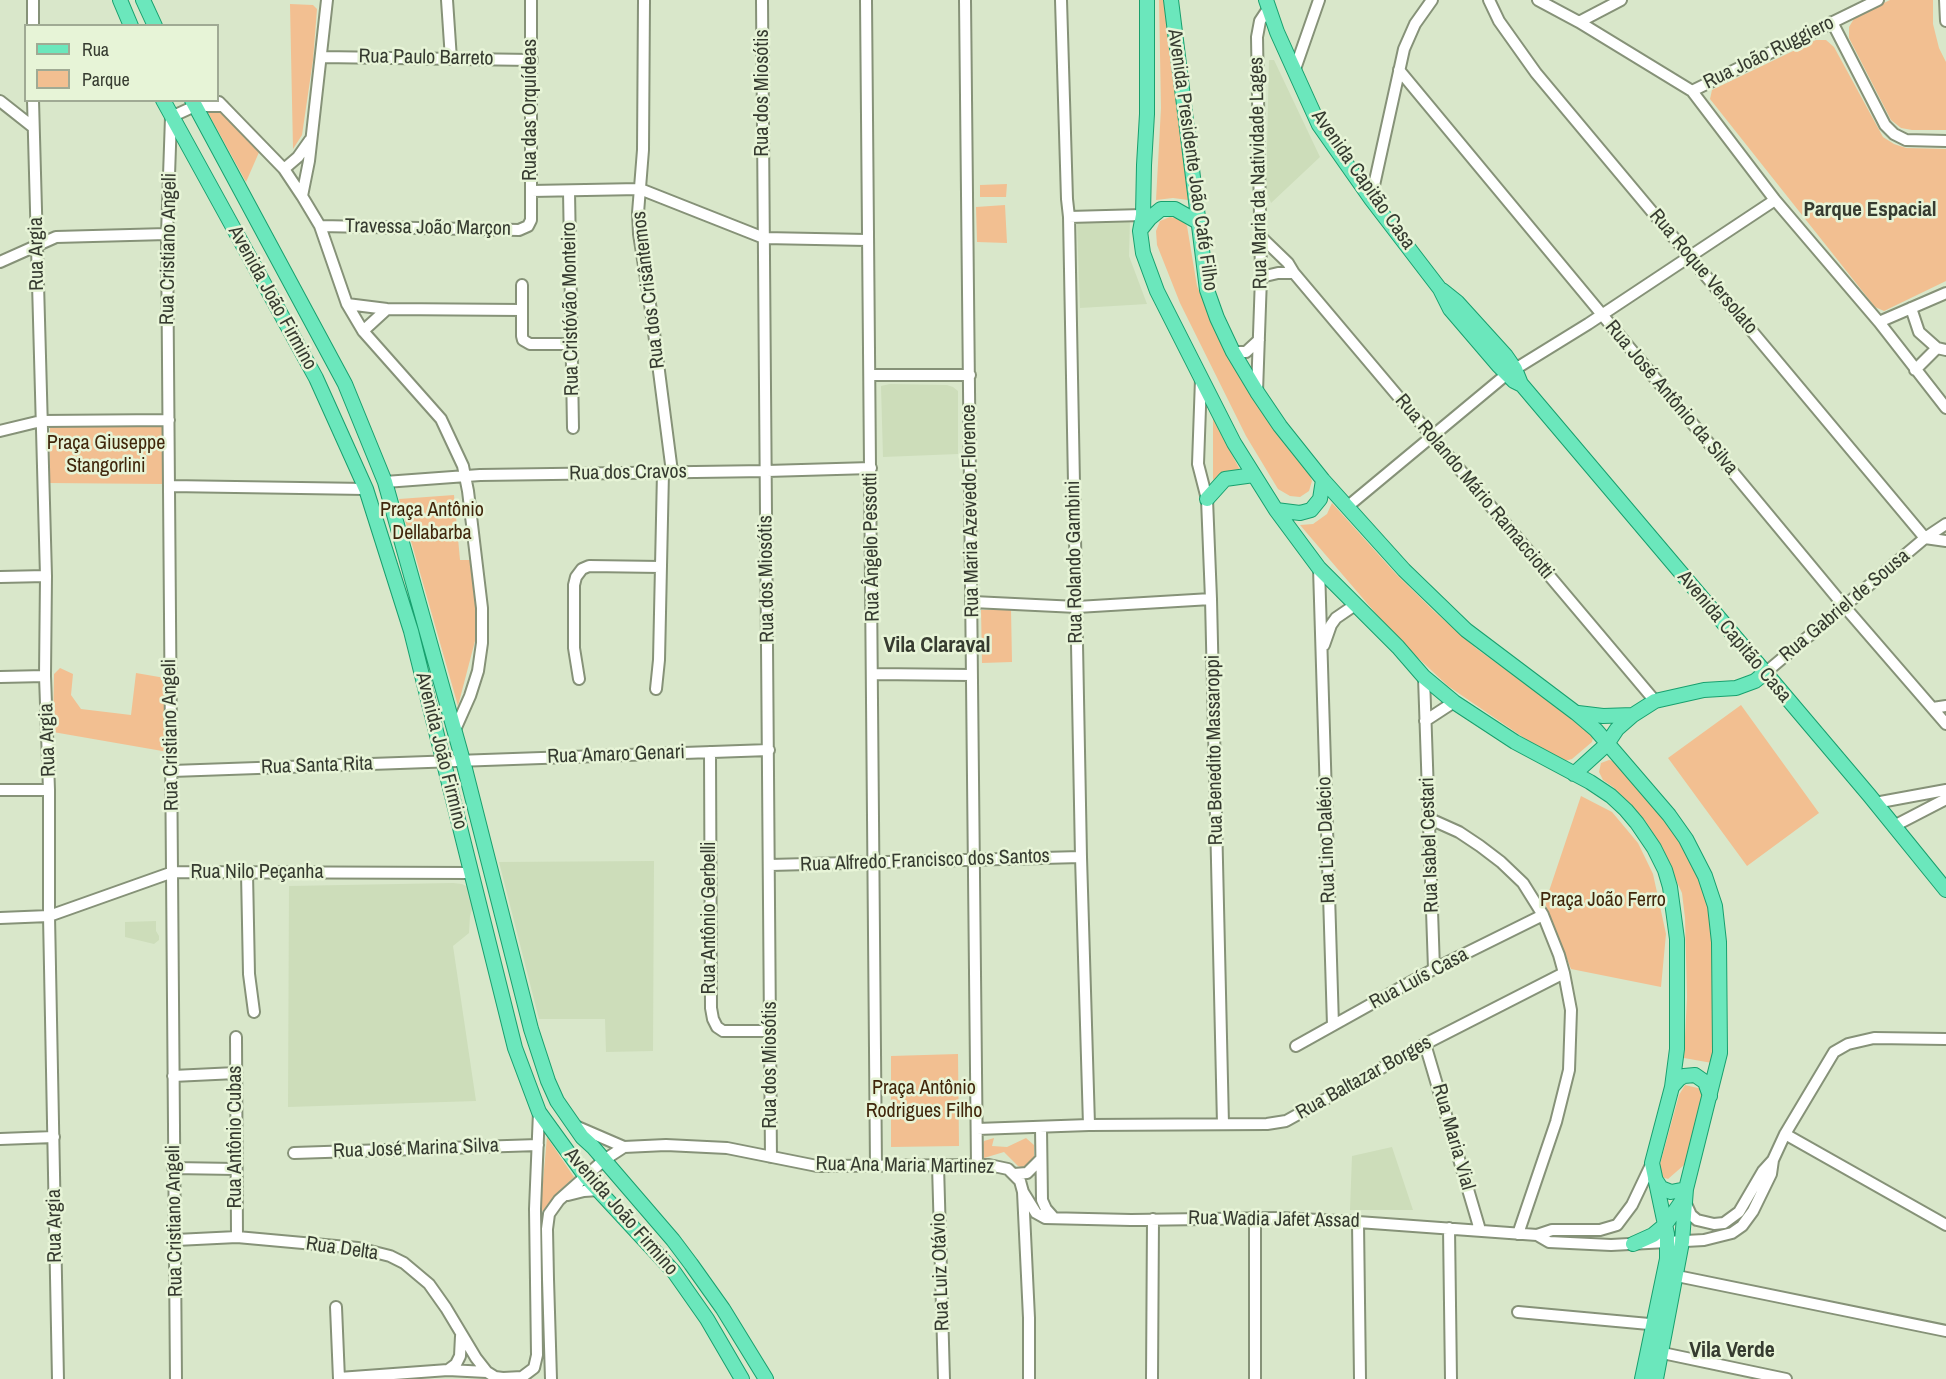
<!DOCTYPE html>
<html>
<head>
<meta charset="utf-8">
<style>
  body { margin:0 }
  #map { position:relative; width:1946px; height:1379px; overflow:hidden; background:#d9e7ca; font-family:"Archivo Narrow",sans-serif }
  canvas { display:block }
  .legend { position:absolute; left:24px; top:24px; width:195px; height:78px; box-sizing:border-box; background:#e7f4d7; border:2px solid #a0aa94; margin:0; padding:8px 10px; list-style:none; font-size:18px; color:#363b30 }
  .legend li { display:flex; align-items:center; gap:12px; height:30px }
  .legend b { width:30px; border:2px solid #a0aa94 }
</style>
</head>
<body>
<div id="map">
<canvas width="1946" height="1379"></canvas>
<ul class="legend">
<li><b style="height:8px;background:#6be7bc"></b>Rua</li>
<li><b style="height:16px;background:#f2bf91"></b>Parque</li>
</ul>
</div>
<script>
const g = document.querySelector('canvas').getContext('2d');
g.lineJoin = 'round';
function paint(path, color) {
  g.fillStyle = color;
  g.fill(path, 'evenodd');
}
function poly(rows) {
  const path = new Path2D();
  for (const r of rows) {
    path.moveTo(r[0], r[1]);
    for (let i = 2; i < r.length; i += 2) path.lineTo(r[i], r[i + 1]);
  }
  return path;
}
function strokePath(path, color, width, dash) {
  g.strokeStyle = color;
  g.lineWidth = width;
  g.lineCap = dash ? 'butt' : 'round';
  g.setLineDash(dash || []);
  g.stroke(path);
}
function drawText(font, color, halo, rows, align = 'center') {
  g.font = font + ' "Archivo Narrow",sans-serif';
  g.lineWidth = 5;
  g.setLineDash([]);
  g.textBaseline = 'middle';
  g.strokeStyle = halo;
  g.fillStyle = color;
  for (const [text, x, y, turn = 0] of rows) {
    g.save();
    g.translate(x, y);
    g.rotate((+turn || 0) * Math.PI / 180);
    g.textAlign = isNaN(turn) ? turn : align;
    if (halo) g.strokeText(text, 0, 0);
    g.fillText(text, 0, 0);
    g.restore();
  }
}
const built = poly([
  [1269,60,1274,60,1320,157,1271,203,1266,190],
  [1130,220,1129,256,1147,304,1080,308,1077,222],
  [890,384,947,385,953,387,958,391,958,454,883,457,881,386],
  [654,861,653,1051,606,1052,605,1019,539,1019,499,862],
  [453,883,462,884,470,888,474,903,470,916,469,933,453,946,476,1101,288,1107,289,886],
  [156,921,156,931,159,936,159,940,154,944,125,937,125,922],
  [1392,1147,1413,1210,1350,1210,1352,1156]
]);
const green = poly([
  [1159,0,1168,0,1188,200,1173,198,1156,200,1161,108],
  [1890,0,1933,0,1933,24,1939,48,1946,62,1946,130,1912,130,1901,128,1891,120,1849,38,1849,27,1855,17],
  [290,4,313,5,317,9,313,60,302,135,293,149],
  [1816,40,1826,40,1834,47,1883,137,1894,144,1906,148,1946,149,1946,281,1884,311,1875,307,1710,99,1712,90],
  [207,111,221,113,260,150,246,182],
  [1007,184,1006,197,980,197,980,185],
  [1005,205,1007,243,977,242,976,207],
  [1170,217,1181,219,1187,226,1197,286,1220,341,1247,387,1309,472,1312,481,1309,491,1300,497,1290,496,1278,489,1246,436,1180,303,1157,245,1156,231,1160,221],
  [1213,418,1240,470,1227,471,1213,480],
  [50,427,163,427,163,484,49,483],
  [454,495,460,560,470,560,475,604,475,641,458,706,399,499],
  [1332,503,1396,574,1435,612,1477,649,1594,733,1592,742,1572,759,1565,761,1549,755,1448,686,1396,637,1300,525,1313,524,1327,514],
  [1011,609,1012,662,982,663,981,610],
  [60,668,73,674,71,695,81,709,131,715,136,673,165,678,168,752,53,732,54,674],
  [1741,705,1819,813,1747,866,1668,758],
  [1609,760,1617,762,1647,798,1681,841,1695,863,1711,911,1714,989,1712,1063,1684,1058,1687,997,1685,918,1682,893,1656,837,1644,819,1613,787,1603,780,1599,772,1601,763],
  [1581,796,1612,812,1638,843,1653,874,1666,934,1661,987,1571,969,1545,903],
  [958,1054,959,1146,891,1147,891,1056],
  [1685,1085,1702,1089,1704,1098,1684,1165,1668,1179,1662,1177,1659,1168,1679,1095],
  [547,1137,574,1177,556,1194,540,1214],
  [994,1138,992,1146,1007,1147,1026,1138,1034,1145,1034,1159,1025,1169,1018,1166,1004,1152,984,1158,983,1145,984,1141]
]);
const minor = poly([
  [33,0,33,26],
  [447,0,451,59],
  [644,0,643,150,638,213,639,234,652,317,672,472],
  [762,0,771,1157],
  [866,0,876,1166],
  [965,0,977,1165],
  [1061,0,1067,199,1069,217,1081,857,1089,1125],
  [1489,0,1499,21,1536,73,1925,538],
  [1538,0,1579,22,1692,91,1775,200,1879,322,1946,408],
  [1945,0,1946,21],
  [1579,22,1621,0],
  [1832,22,1885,125,1894,134,1906,140,1946,141],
  [321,57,532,60],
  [1295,69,1319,0],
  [1399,70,1844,606,1946,724],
  [1692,91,1878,0],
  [33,100,46,576,45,676,49,790,49,916,58,1379],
  [0,101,33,127],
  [219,102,284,169,302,196,320,226,347,304,363,331,441,419,463,466,468,491,482,608,482,643,478,671,470,696,454,732],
  [284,169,298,157,310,140],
  [531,191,640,189,764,238,867,240],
  [569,191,573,428],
  [302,196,309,161,327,0],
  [1371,199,1404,49,1415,24,1432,0],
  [1069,217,1143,215],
  [320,226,519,230,528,226,531,220,531,0],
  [1260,236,1288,263,1294,273,1655,701],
  [0,262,56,237,167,234],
  [1261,277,1278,273,1294,273],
  [522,285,522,336,523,340,530,344,572,344],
  [347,304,387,309,522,310],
  [1911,308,1919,332,1937,348],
  [1879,322,1946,293],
  [363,331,387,309],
  [1233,352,1246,352,1259,340],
  [1915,370,1937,348,1946,350],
  [870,375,970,375],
  [1201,379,1198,464,1207,499,1211,599,1223,1124],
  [1257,392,1261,277,1257,37,1260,21,1268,9],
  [0,431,41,421,169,420],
  [385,482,480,475,767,471,871,468],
  [170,486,366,489],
  [1347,507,1507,374,1588,324,1775,200],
  [1925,538,1946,541],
  [1319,568,1333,1025],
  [0,577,46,576],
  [973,602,1077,607,1211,599],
  [1324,645,1331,625,1336,618,1355,605],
  [1765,673,1925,538,1946,524],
  [873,674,972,675],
  [0,677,45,676],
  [1424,677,1434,969],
  [579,679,574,648,574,585,576,577,582,569,589,566,661,567],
  [656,689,659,660,663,472],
  [1933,708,1946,706],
  [1425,721,1454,702],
  [710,752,711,1008,713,1019,717,1027,723,1031,771,1031],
  [172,771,769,750],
  [0,790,49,790],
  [1875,803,1946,790],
  [1430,819,1459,832,1480,846,1501,862,1523,883,1543,915,1559,955,1564,973,1571,1010,1569,1070,1556,1122,1518,1234],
  [1894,826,1946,799],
  [770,865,1081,857],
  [247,873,249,974,254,1012],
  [0,918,49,916,173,872,472,873],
  [236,1037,237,1237],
  [1425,1044,1480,1230],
  [1296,1046,1434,969,1543,915],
  [173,1076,236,1073],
  [573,1125,624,1147,666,1145,727,1148,817,1166,989,1165,1008,1169,1020,1181,1023,1192,1029,1318,1029,1379],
  [1041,1128,1042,1200,1046,1209,1054,1218],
  [977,1129,1089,1125,1267,1124,1286,1121,1425,1044,1564,973],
  [1785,1134,1946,1225],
  [0,1139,54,1137],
  [294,1153,538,1145],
  [938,1165,944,1379],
  [173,1168,236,1169],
  [1014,1174,1027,1173,1041,1159],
  [1023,1192,1036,1213,1045,1218,1131,1220,1280,1218,1358,1222,1537,1235,1552,1230,1600,1230,1617,1225,1632,1205,1652,1163],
  [568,1195,584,1191,599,1190],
  [1686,1204,1691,1215,1697,1220,1714,1224,1724,1223,1739,1212,1763,1171,1773,1160],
  [1255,1218,1255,1379],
  [1358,1222,1360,1379],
  [1449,1228,1451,1379],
  [1537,1235,1549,1242,1611,1245,1704,1240,1732,1233,1742,1226,1753,1211,1771,1174,1773,1160,1785,1134,1834,1052,1848,1044,1874,1038,1946,1039],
  [176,1240,237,1237,358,1248,390,1256,404,1263,429,1284,446,1308,476,1358,487,1372,495,1377,503,1378,522,1377,534,1368,537,1355,535,1209,539,1112],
  [1677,1276,1946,1331],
  [336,1307,339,1379],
  [1518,1312,1660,1325],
  [1653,1351,1786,1379],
  [448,1370,456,1364,460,1356,461,1336],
  [339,1378,448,1370,487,1372],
  [176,1379,167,234,171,117,195,106,223,106],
  [551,1379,548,1279,547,1229,549,1214,559,1200,604,1160,624,1147],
  [1152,1379,1153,1219]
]);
const major = poly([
  [120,0,131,26],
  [143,0,155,26],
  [1147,0,1147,114,1144,165,1143,215,1140,231,1143,253,1157,291,1234,443,1276,510,1319,568,1398,647,1424,677,1454,702,1515,742,1590,782,1611,796,1626,810,1637,823,1654,848,1665,870,1670,887,1677,939,1677,1049,1672,1087,1652,1163,1667,1234,1667,1259,1642,1379],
  [1171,0,1207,290,1217,318,1233,352,1257,392,1280,426,1323,480,1404,570,1466,630,1576,713,1596,730,1669,815,1686,839,1705,876,1715,906,1719,942,1720,1053,1686,1189,1682,1242,1656,1379],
  [1266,0,1277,32,1319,125,1371,199,1440,289,1450,309,1498,365,1514,381,1522,385,1869,795,1946,890],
  [163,100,316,378,366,489,411,631,515,1048,539,1112,586,1177,674,1272,707,1319,742,1379],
  [192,100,345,384,385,482,463,761,531,1029,548,1081,557,1101,582,1137,593,1147,673,1240,691,1264,723,1309,766,1379],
  [1142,228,1150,218,1161,209,1175,209,1198,222],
  [1442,290,1457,302,1506,356,1515,369,1521,384],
  [1207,499,1225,479,1254,475],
  [1276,510,1300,513,1311,510,1320,499,1323,480],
  [1578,713,1603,716,1633,715],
  [1574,774,1607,744,1617,729,1633,715,1655,701,1704,690,1736,688,1755,681,1765,673],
  [1672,1087,1679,1079,1684,1076,1695,1075,1705,1082,1710,1096],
  [1655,1179,1661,1188,1671,1192,1686,1189],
  [1633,1244,1653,1235,1665,1225,1684,1198]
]);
const streetNames = [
  ["Rua João Ruggiero",1769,53,-26],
  ["Rua Paulo Barreto",426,58,1],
  ["Rua dos Miosótis",763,93,-90],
  ["Rua das Orquídeas",531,110,-90],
  ["Avenida Presidente João Café Filho",1192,160,82],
  ["Rua Maria da Natividade Lages",1259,173,-91],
  ["Avenida Capitão Casa",1363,180,55],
  ["Travessa João Marçon",428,228,1],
  ["Rua Cristiano Angeli",169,249,-89],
  ["Rua Argia",37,254,-91],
  ["Rua Roque Versolato",1703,272,50],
  ["Rua dos Crisântemos",649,290,-97],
  ["Avenida João Firmino",272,298,61],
  ["Rua Cristóvão Monteiro",571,309,-91],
  ["Rua José Antônio da Silva",1671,398,50],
  ["Rua dos Cravos",628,473,-1],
  ["Rua Rolando Mário Ramacciotti",1474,487,50],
  ["Rua Maria Azevedo Florence",971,511,-91],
  ["Rua Ângelo Pessotti",872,547,-91],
  ["Rua Rolando Gambini",1075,562,-91],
  ["Rua dos Miosótis",767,579,-91],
  ["Rua Gabriel de Sousa",1845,606,-40],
  ["Avenida Capitão Casa",1734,637,50],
  ["Rua Cristiano Angeli",171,735,-91],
  ["Rua Argia",48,740,-92],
  ["Rua Benedito Massaroppi",1215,750,-91],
  ["Avenida João Firmino",441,751,76],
  ["Rua Amaro Genari",616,755,-2],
  ["Rua Santa Rita",317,766,-2],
  ["Rua Lino Dalécio",1327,840,-92],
  ["Rua Isabel Cestari",1430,845,-92],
  ["Rua Alfredo Francisco dos Santos",925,861,-2],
  ["Rua Nilo Peçanha",257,873],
  ["Rua Antônio Gerbelli",710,918,-90],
  ["Rua Luís Casa",1419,979,-28],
  ["Rua dos Miosótis",771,1065,-90],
  ["Rua Baltazar Borges",1364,1078,-29],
  ["Rua Antônio Cubas",236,1137,-90],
  ["Rua Maria Vial",1453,1137,74],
  ["Rua José Marina Silva",416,1149,-2],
  ["Rua Ana Maria Martinez",905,1166,1],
  ["Avenida João Firmino",621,1212,49],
  ["Rua Wadia Jafet Assad",1274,1220,1],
  ["Rua Cristiano Angeli",175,1221,-91],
  ["Rua Argia",55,1226,-91],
  ["Rua Delta",342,1249,8],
  ["Rua Luiz Otávio",941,1272,-92]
];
const parkNames = [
  ["Praça Giuseppe",106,444],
  ["Stangorlini",106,467],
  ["Praça Antônio",432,511],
  ["Dellabarba",432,534],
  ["Praça João Ferro",1603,901],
  ["Praça Antônio",924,1089],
  ["Rodrigues Filho",924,1112]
];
const neighbourhoodNames = [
  ["Parque Espacial",1870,210]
];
const quarterNames = [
  ["Vila Claraval",937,646],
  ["Vila Verde",1732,1351]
];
paint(built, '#cdddba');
paint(green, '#f2bf91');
strokePath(minor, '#869278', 14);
strokePath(major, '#18a06e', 16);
strokePath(minor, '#fff', 10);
strokePath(major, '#6be7bc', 14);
drawText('20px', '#363b30', '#e7f4d7', streetNames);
drawText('20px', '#40260b', '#e7f4d7', parkNames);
drawText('bold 21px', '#363b30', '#e7f4d7', neighbourhoodNames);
drawText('bold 22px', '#363b30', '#e7f4d7', quarterNames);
</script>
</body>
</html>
